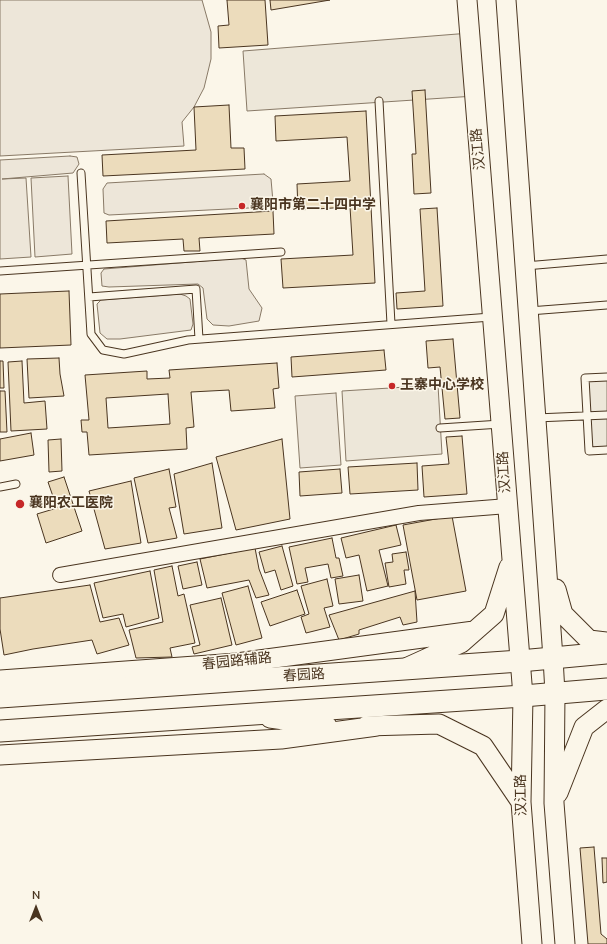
<!DOCTYPE html>
<html>
<head>
<meta charset="utf-8">
<style>
  body { margin:0 }
  #map { position:relative; width:607px; height:944px; overflow:hidden; background:#fbf6e9; font-family:"Nunito Sans",sans-serif }
  canvas { display:block }
  .north { position:absolute; left:16px; top:888px; width:40px; height:40px; -webkit-text-stroke:3px #fbf6e9; paint-order:stroke; rotate:0deg; font-size:11px; font-weight:700; line-height:16px; text-align:center; color:#4a3520 }
  .north::after { content:''; display:block; margin:auto; width:14px; height:18px; background:#4a3520; clip-path:polygon(50% 0,100% 100%,50% 72%,0 100%) }
</style>
</head>
<body>
<div id="map">
<canvas width="607" height="944"></canvas>
<div class="north">N</div>
</div>
<script>
const g = document.querySelector('canvas').getContext('2d');
g.lineJoin = 'round';
function paint(path, color) {
  g.fillStyle = color;
  g.fill(path, 'evenodd');
}
function poly(rows) {
  const path = new Path2D();
  for (const r of rows) {
    path.moveTo(r[0], r[1]);
    for (let i = 2; i < r.length; i += 2) path.lineTo(r[i], r[i + 1]);
  }
  return path;
}
function strokePath(path, color, width, dash) {
  g.strokeStyle = color;
  g.lineWidth = width;
  g.lineCap = dash ? 'butt' : 'round';
  g.setLineDash(dash || []);
  g.stroke(path);
}
function drawText(font, color, halo, rows, align = 'center') {
  g.font = font + ' "Nunito Sans","Noto Sans SC",sans-serif';
  g.lineWidth = 3;
  g.setLineDash([]);
  g.textBaseline = 'middle';
  g.strokeStyle = halo;
  g.fillStyle = color;
  for (const [text, x, y, turn = 0] of rows) {
    g.save();
    g.translate(x, y);
    g.rotate((+turn || 0) * Math.PI / 180);
    g.textAlign = isNaN(turn) ? turn : align;
    if (halo) g.strokeText(text, 0, 0);
    g.fillText(text, 0, 0);
    g.restore();
  }
}
const green = poly([
  [0,0,202,0,211,32,211,59,204,88,194,107,182,122,184,146,0,156,0,0],
  [70,156,77,157,79,164,73,173,2,179,26,178,31,257,0,259,0,160,70,156],
  [264,174,271,179,273,202,268,207,109,215,104,213,103,189,107,183,264,174],
  [68,176,72,254,35,257,31,178,68,176],
  [241,258,246,260,249,289,262,308,259,321,229,326,213,325,207,319,203,288,198,284,109,287,102,286,101,273,104,269,241,258],
  [180,294,186,296,190,299,193,324,191,330,120,339,107,339,100,333,97,304,101,300,180,294],
  [336,393,341,465,300,468,295,396,336,393]
]);
const parking = poly([
  [470,33,475,96,247,111,243,51,470,33],
  [607,377,607,450,589,451,585,378,607,377],
  [438,385,442,454,346,461,342,391,438,385]
]);
const building = poly([
  [227,0,265,0,268,45,219,48,218,26,229,25,227,0],
  [270,0,330,0,271,10,270,0],
  [425,90,431,193,414,194,412,154,416,154,412,91,425,90],
  [229,105,231,148,244,148,245,169,103,176,102,155,196,150,194,107,229,105],
  [366,111,375,283,283,288,281,259,353,255,350,207,298,210,297,184,350,181,347,137,276,141,275,116,366,111],
  [437,208,443,306,397,309,396,293,425,291,420,209,437,208],
  [273,211,274,234,199,238,200,251,184,251,183,239,107,243,106,221,273,211],
  [69,291,71,345,0,348,0,294,69,291],
  [453,339,460,418,445,419,440,367,428,368,426,341,453,339],
  [384,350,386,370,292,377,291,357,384,350],
  [59,358,60,374,64,396,29,398,27,359,59,358],
  [0,361,3,361,4,388,0,388,0,361],
  [22,361,24,403,45,401,47,429,11,431,8,362,22,361],
  [277,363,279,388,273,389,275,408,231,411,229,390,191,392,194,427,186,428,187,449,89,455,87,432,82,432,81,420,89,420,85,375,147,371,147,379,170,378,169,370,277,363],
  [168,394,170,424,108,428,106,398,168,394],
  [0,391,5,391,7,432,0,432,0,391],
  [31,433,34,455,0,461,0,439,31,433],
  [462,436,467,494,424,497,422,466,449,464,446,437,462,436],
  [61,439,62,471,49,472,48,440,61,439],
  [282,439,290,519,236,530,216,457,282,439],
  [212,463,222,528,184,534,174,474,212,463],
  [417,463,418,490,350,494,348,467,417,463],
  [169,469,176,507,169,508,177,538,148,543,134,478,169,469],
  [340,469,342,493,300,496,299,472,340,469],
  [64,477,82,531,46,543,37,514,57,508,48,482,64,477],
  [131,481,141,543,105,549,89,491,131,481],
  [452,516,466,591,417,600,403,525,452,516],
  [396,525,401,545,379,550,388,586,367,591,359,555,346,558,341,538,396,525],
  [332,538,336,558,339,558,343,576,331,578,328,564,305,568,308,582,297,584,289,547,332,538],
  [282,546,293,586,281,590,275,570,265,573,259,552,282,546],
  [255,548,259,569,269,595,256,598,249,580,207,588,200,559,255,548],
  [406,552,409,570,404,570,406,584,389,587,385,563,393,562,392,554,406,552],
  [197,562,202,585,183,589,178,566,197,562],
  [172,566,178,596,184,594,195,643,170,648,172,657,136,658,129,630,163,622,154,570,172,566],
  [150,571,159,618,126,627,123,614,103,618,94,583,150,571],
  [359,575,363,601,339,604,335,579,359,575],
  [327,579,333,606,324,608,330,627,306,633,301,617,309,614,301,586,327,579],
  [90,585,100,622,119,618,129,645,97,654,92,640,33,649,4,655,0,629,0,598,90,585],
  [248,586,262,638,236,645,222,593,248,586],
  [297,590,305,614,270,626,261,602,297,590],
  [415,591,417,622,403,625,400,617,359,630,359,634,339,640,329,615,415,591],
  [221,598,232,645,194,654,192,647,200,645,190,605,221,598],
  [594,847,601,934,607,939,607,944,588,944,580,848,594,847],
  [602,858,607,858,607,882,603,883,602,858]
]);
const lane = poly([
  [379,101,391,324],
  [81,173,91,334,103,350,124,354,188,340,491,317],
  [525,266,607,259],
  [0,271,281,252],
  [89,297,196,289,199,339],
  [529,311,607,305],
  [607,377,585,378,589,451,607,450],
  [536,418,607,415],
  [440,428,501,424],
  [0,487,16,484]
]);
const street = poly([
  [60,575,419,513,508,506]
]);
const secondary = poly([
  [467,0,523,696,521,802,532,944],
  [506,0,553,658,555,693,554,803,565,944],
  [556,589,563,614,589,640,607,642],
  [408,667,461,643,494,614,509,567],
  [0,680,237,663,474,631],
  [270,718,327,726],
  [366,726,439,724,483,746,521,802],
  [0,755,281,739,377,726],
  [558,793,584,727,607,709]
]);
const primary = poly([
  [0,697,520,661,607,653],
  [0,731,523,696,607,689]
]);
const markers = [
  [242,206,4,"#c62828"],
  [392,386,4,"#c62828"],
  [20,504,5,"#c62828"]
];
const streetNames = [
  ["汉江路",479,149,-95],
  ["汉江路",505,472,-94],
  ["春园路辅路",237,662,-6],
  ["春园路",304,676,-4],
  ["汉江路",522,795,-91]
];
const poiNames = [
  ["襄阳市第二十四中学",250,206],
  ["王寨中心学校",400,386],
  ["襄阳农工医院",29,504]
];
paint(green, '#ede6d9');
strokePath(green, '#887966', 1);
paint(parking, '#ede7d9');
strokePath(parking, '#887966', 1);
paint(building, '#ecdcbc');
strokePath(building, '#4a3520', 1);
strokePath(lane, '#4a3520', 9);
strokePath(street, '#4a3520', 16);
strokePath(secondary, '#4a3520', 21);
strokePath(primary, '#4a3520', 23);
strokePath(lane, '#fbf6e9', 7);
strokePath(street, '#fbf6e9', 14);
strokePath(secondary, '#fbf6e9', 19);
strokePath(primary, '#fbf6e9', 21);
for (const [x, y, r, color] of markers) {
  const dot = new Path2D();
  dot.arc(x, y, r, 0, 2 * Math.PI);
  g.fillStyle = color;
  g.fill(dot);
  strokePath(dot, '#fbf6e9', 1.5);
}
drawText('14px', '#4a3520', '#fbf6e9', streetNames);
drawText('bold 14px', '#4a3520', '#fbf6e9', poiNames, 'left');
</script>
</body>
</html>
